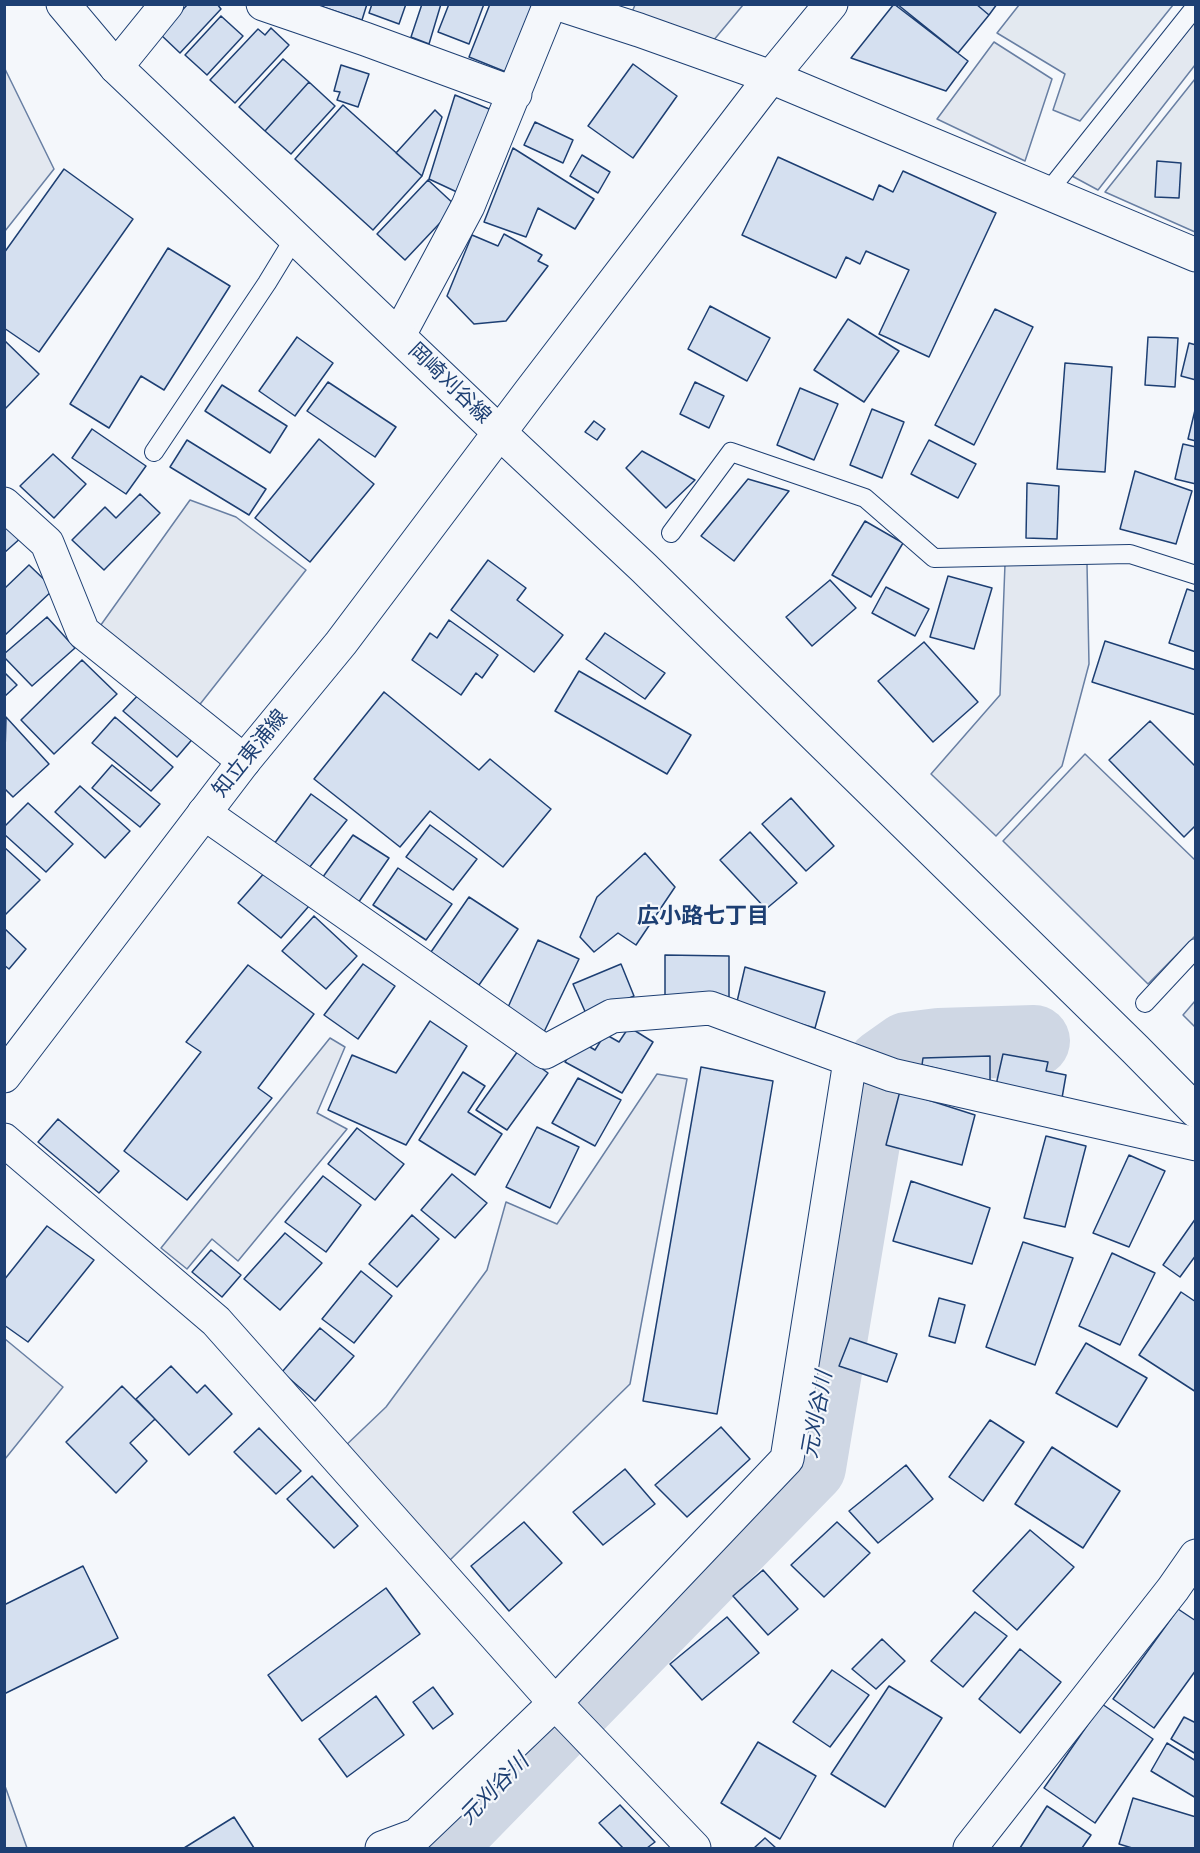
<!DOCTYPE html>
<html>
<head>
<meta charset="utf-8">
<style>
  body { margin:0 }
  #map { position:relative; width:1200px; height:1853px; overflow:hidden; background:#f4f7fb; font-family:"DejaVu Sans",sans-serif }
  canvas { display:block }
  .frame { position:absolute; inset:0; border:6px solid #1d3f73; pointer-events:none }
</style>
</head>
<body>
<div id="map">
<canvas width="1200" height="1853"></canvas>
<div class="frame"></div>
</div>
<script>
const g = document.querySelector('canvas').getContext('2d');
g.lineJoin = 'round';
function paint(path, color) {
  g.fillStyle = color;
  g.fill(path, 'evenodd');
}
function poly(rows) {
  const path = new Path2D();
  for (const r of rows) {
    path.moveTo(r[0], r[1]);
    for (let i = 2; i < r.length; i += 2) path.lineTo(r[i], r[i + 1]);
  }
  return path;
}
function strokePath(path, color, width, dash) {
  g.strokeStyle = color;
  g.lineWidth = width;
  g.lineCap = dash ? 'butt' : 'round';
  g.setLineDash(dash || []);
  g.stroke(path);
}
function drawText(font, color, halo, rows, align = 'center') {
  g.font = font + ' "DejaVu Sans","Noto Sans JP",sans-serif';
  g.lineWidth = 4.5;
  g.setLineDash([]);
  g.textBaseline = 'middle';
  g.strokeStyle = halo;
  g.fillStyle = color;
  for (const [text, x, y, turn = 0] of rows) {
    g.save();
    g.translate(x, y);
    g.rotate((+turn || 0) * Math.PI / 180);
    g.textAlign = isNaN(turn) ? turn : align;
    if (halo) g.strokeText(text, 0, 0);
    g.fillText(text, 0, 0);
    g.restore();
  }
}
const green = poly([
  [1019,5,1019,4,1173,5,1080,121,1053,110,1065,74,997,33,1019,5],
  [1195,79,1195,232,1105,192,1195,79]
]);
const parking = poly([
  [635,5,743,5,713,41,632,12,635,5],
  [1195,22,1195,65,1098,190,1072,176,1195,22],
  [994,42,1052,79,1025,161,937,119,994,42],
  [5,69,54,169,5,231,4,231,5,69],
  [190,500,236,517,306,570,197,708,98,629,190,500],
  [1005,564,1087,564,1089,664,1062,766,996,836,931,774,1000,695,1005,564],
  [1085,754,1195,860,1195,936,1148,984,1003,841,1085,754],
  [1195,1001,1195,1027,1183,1015,1195,1001],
  [330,1038,345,1047,317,1113,347,1129,238,1261,212,1239,187,1269,161,1248,330,1038],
  [657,1074,687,1079,630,1384,449,1561,342,1449,386,1407,487,1270,506,1202,557,1224,657,1074],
  [5,1339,63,1387,5,1459,5,1339],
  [5,1786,27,1848,5,1848,5,1786]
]);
const river = poly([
  [438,1848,810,1467,875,1077,883,1065,907,1048,939,1044,1034,1041]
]);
const building = poly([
  [188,4,217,4,221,9,180,53,160,34,188,4],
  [324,4,367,4,362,20,323,7,324,4],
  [372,4,406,4,399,24,369,13,372,4],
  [422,4,441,4,429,44,411,37,422,4],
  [449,4,484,4,469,44,438,32,449,4],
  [490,4,527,4,536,8,511,74,469,57,490,4],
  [894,4,968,61,946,91,851,58,894,4],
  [897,4,976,4,989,15,958,53,897,4],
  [976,4,997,4,989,15,976,4],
  [221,16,243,36,207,75,185,55,221,16],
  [271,28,289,45,235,103,210,80,258,29,265,35,271,28],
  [283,59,309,82,265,131,239,107,283,59],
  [633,64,677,96,633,158,588,126,633,64],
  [341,65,369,74,358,107,337,100,340,92,334,91,341,65],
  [309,82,335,106,291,154,265,131,309,82],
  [455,95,494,111,459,193,429,179,455,95],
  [343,105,422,176,373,230,295,159,343,105],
  [435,110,442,117,422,176,396,153,435,110],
  [535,122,573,140,563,163,524,145,535,122],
  [513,148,594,199,575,229,538,208,526,237,484,222,513,148],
  [582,155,610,172,598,193,570,176,582,155],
  [778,157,873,200,879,185,893,192,903,171,996,213,929,357,879,334,909,270,866,251,860,264,846,257,836,278,742,235,778,157],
  [1157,161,1181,163,1179,198,1155,197,1157,161],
  [64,169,133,219,39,352,4,328,4,253,64,169],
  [428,180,456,206,405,260,377,234,428,180],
  [504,234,542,255,538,261,548,266,506,321,474,324,447,296,472,235,498,246,504,234],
  [168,248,230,286,164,390,141,376,109,428,70,404,168,248],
  [710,306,770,338,747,381,688,349,710,306],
  [995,309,1033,327,974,445,935,425,995,309],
  [848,319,899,351,864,402,814,370,848,319],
  [297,337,333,363,295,416,259,391,297,337],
  [1148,337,1178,338,1175,387,1145,385,1148,337],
  [4,340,39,374,4,410,4,340],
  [1189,343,1196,345,1196,380,1181,376,1189,343],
  [1065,363,1112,367,1105,472,1057,469,1065,363],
  [328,382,396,427,375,457,307,411,328,382],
  [695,382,724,396,709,428,680,414,695,382],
  [222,385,287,426,270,453,205,411,222,385],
  [800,388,838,404,814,460,777,445,800,388],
  [1196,406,1196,441,1188,439,1196,406],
  [872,409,904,422,882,478,850,465,872,409],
  [594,421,605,429,597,440,585,432,594,421],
  [92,429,146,466,126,494,72,458,92,429],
  [319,439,374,484,310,562,255,518,319,439],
  [187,440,266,489,249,515,170,467,187,440],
  [929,440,976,464,958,498,911,474,929,440],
  [1183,444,1196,447,1196,484,1175,479,1183,444],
  [642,451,695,480,666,508,626,468,642,451],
  [53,454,86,484,54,518,20,486,53,454],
  [1135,471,1192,491,1176,544,1120,529,1135,471],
  [748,479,789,491,734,561,701,536,748,479],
  [1027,483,1059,486,1057,539,1026,538,1027,483],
  [140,494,160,513,104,570,72,540,105,507,116,518,140,494],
  [4,519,23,536,4,553,4,519],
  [865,521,903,543,871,597,832,575,865,521],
  [488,560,526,588,517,600,563,635,534,672,451,610,488,560],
  [29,565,54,589,4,636,4,589,29,565],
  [948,576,992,588,974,649,930,637,948,576],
  [830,580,856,608,812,646,786,617,830,580],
  [886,587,929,609,915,636,872,613,886,587],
  [1187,589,1196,592,1196,652,1169,643,1187,589],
  [47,617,75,648,32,686,4,657,4,654,47,617],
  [449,620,498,655,482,678,476,673,461,695,412,660,430,633,437,638,449,620],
  [605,633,665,673,645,699,586,659,605,633],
  [1105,641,1196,670,1196,715,1092,682,1105,641],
  [924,642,978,702,933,742,878,681,924,642],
  [82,660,117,694,54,754,21,720,82,660],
  [579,671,691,735,667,774,555,711,579,671],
  [4,672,17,685,4,697,4,672],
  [143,690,196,735,177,757,123,711,143,690],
  [384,692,479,770,490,759,551,809,503,867,430,811,400,847,314,779,384,692],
  [6,717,49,764,13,797,4,788,6,717],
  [115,717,173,767,151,791,92,743,115,717],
  [1150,721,1196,767,1196,825,1184,837,1109,760,1150,721],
  [112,765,160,804,140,827,92,788,112,765],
  [80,786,130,831,105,858,55,812,80,786],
  [311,794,347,820,305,873,271,848,311,794],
  [791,798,834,846,806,871,762,824,791,798],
  [28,803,73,844,46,872,4,834,4,827,28,803],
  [430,825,477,859,453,890,406,857,430,825],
  [750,832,797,883,766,909,720,860,750,832],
  [353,835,389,858,356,906,320,881,353,835],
  [4,847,40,880,4,916,4,847],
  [645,853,675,887,636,945,618,933,594,952,580,937,597,897,645,853],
  [398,868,452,904,426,940,373,905,398,868],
  [266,871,309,906,281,938,238,903,266,871],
  [469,897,518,929,479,985,431,952,469,897],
  [314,916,357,956,326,989,282,951,314,916],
  [4,928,26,949,9,969,4,965,4,928],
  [538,940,579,959,544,1032,505,1014,538,940],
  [665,955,729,956,729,1002,665,1001,665,955],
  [363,964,395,986,358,1039,324,1015,363,964],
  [621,964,634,996,587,1016,573,984,621,964],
  [248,965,314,1014,258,1088,272,1098,187,1200,124,1151,201,1052,186,1042,248,965],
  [745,967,825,992,815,1028,736,1006,745,967],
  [430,1021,467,1046,406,1145,328,1110,352,1055,396,1073,430,1021],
  [629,1027,653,1042,622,1093,565,1062,578,1040,595,1050,605,1034,619,1042,629,1027],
  [518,1051,548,1073,507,1130,476,1110,518,1051],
  [1003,1054,1048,1062,1046,1071,1066,1075,1062,1098,996,1085,1003,1054],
  [990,1056,990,1081,922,1065,923,1058,990,1056],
  [701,1067,773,1081,717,1414,643,1401,701,1067],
  [463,1072,485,1086,468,1112,502,1134,475,1175,419,1140,463,1072],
  [578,1078,621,1100,595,1146,552,1123,578,1078],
  [900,1091,975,1115,962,1165,886,1145,900,1091],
  [58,1119,119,1171,99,1193,38,1142,58,1119],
  [537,1127,579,1147,550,1208,506,1187,537,1127],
  [357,1128,404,1164,375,1200,328,1164,357,1128],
  [1046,1136,1086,1146,1065,1227,1024,1218,1046,1136],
  [1129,1155,1165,1171,1129,1247,1093,1233,1129,1155],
  [452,1174,487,1203,455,1238,421,1210,452,1174],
  [323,1176,361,1205,326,1252,285,1222,323,1176],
  [911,1181,990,1208,972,1264,893,1241,911,1181],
  [412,1215,439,1239,397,1287,369,1264,412,1215],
  [1196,1218,1196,1255,1180,1277,1163,1265,1196,1218],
  [47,1226,94,1260,28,1342,4,1325,4,1280,47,1226],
  [285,1233,322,1263,280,1310,244,1279,285,1233],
  [1023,1242,1073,1258,1035,1365,986,1347,1023,1242],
  [211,1250,241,1275,222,1297,192,1272,211,1250],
  [1112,1253,1155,1273,1120,1345,1079,1326,1112,1253],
  [361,1271,392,1296,354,1343,322,1319,361,1271],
  [1181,1292,1196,1302,1196,1392,1139,1355,1181,1292],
  [939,1298,965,1305,955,1343,929,1336,939,1298],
  [320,1328,354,1356,315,1401,282,1372,320,1328],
  [850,1338,897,1354,887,1382,839,1366,850,1338],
  [1086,1343,1147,1378,1117,1427,1056,1393,1086,1343],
  [171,1366,197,1393,205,1385,232,1414,189,1455,136,1399,171,1366],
  [122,1386,155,1419,130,1443,147,1461,116,1493,66,1442,122,1386],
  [990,1420,1024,1442,983,1501,949,1477,990,1420],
  [721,1427,750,1459,687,1517,655,1485,721,1427],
  [259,1428,301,1471,276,1494,234,1452,259,1428],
  [1052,1447,1120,1491,1083,1548,1015,1504,1052,1447],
  [906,1465,933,1499,878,1543,849,1511,906,1465],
  [625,1469,655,1504,603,1545,573,1512,625,1469],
  [312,1476,358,1526,334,1548,287,1499,312,1476],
  [524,1522,562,1563,509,1611,471,1566,524,1522],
  [837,1522,870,1553,824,1597,791,1565,837,1522],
  [1030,1530,1074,1567,1017,1630,973,1591,1030,1530],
  [83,1566,118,1638,4,1694,4,1605,83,1566],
  [763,1570,798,1609,768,1635,733,1596,763,1570],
  [386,1588,420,1634,302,1721,268,1675,386,1588],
  [1178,1609,1196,1621,1196,1670,1154,1728,1113,1699,1178,1609],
  [975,1612,1007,1636,963,1687,931,1661,975,1612],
  [727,1617,759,1653,702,1700,670,1664,727,1617],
  [882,1639,905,1661,876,1689,852,1669,882,1639],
  [1020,1649,1061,1682,1020,1733,979,1699,1020,1649],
  [832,1670,869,1695,830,1747,793,1722,832,1670],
  [889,1686,942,1718,885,1807,831,1774,889,1686],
  [433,1687,453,1714,433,1729,413,1702,433,1687],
  [376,1696,404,1735,347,1777,319,1739,376,1696],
  [1102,1704,1153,1739,1095,1823,1044,1788,1102,1704],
  [1184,1717,1196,1723,1196,1754,1171,1739,1184,1717],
  [758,1742,816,1776,780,1839,721,1803,758,1742],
  [1167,1743,1196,1761,1196,1798,1151,1771,1167,1743],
  [1133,1798,1196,1817,1195,1848,1132,1848,1119,1844,1133,1798],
  [620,1805,655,1842,647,1848,623,1848,599,1823,620,1805],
  [1047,1806,1091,1835,1082,1848,1020,1848,1047,1806],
  [234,1817,254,1848,184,1848,234,1817],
  [765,1838,776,1848,754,1848,765,1838]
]);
const service = poly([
  [1047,193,1196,6],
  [154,452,267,283,295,237],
  [671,533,731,452,865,498,934,558,1130,554,1196,575],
  [1145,1003,1196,948]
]);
const minor = poly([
  [263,4,365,39,515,94],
  [559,4,639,30,771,77,1196,255],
  [116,67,167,4],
  [399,335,468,206,550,4],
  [4,504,47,543,83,632,244,761],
  [204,813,545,1052,612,1016,710,1008,892,1075,1196,1144],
  [4,1140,216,1321,557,1705,694,1848],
  [382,1848,417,1835,555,1703,787,1459,850,1061],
  [970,1848,1173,1589,1196,1556]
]);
const tertiary = poly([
  [500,433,644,568,1135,1049,1196,1111]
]);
const primary = poly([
  [63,4,116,67,500,433],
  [4,1076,244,761,341,643,530,392,771,77,831,4]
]);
const streetNames = [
  ["岡崎刈谷線",449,384,44],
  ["知立東浦線",251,754,-51]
];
const neighbourhoodNames = [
  ["広小路七丁目",703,917]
];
const waterNames = [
  ["元刈谷川",818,1415,-80],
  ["元刈谷川",495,1790,-46]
];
paint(green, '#e3e9f0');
strokePath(green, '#687fa3', 1.5);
paint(parking, '#e3e8f0');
strokePath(parking, '#687fa3', 1.5);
strokePath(river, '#cfd7e4', 72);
paint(building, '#d5e0f0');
strokePath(building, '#1d3f73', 1.5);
strokePath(service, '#1d3f73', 20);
strokePath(minor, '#1d3f73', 35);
strokePath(tertiary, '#1d3f73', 35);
strokePath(primary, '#1d3f73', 35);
strokePath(service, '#f4f7fb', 18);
strokePath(minor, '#f4f7fb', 33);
strokePath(tertiary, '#f4f7fb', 33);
strokePath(primary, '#f4f7fb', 33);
drawText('21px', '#1d3f73', '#f4f7fb', streetNames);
drawText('bold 22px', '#1d3f73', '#f4f7fb', neighbourhoodNames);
drawText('italic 22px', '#1d3f73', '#f4f7fb', waterNames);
</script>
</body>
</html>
